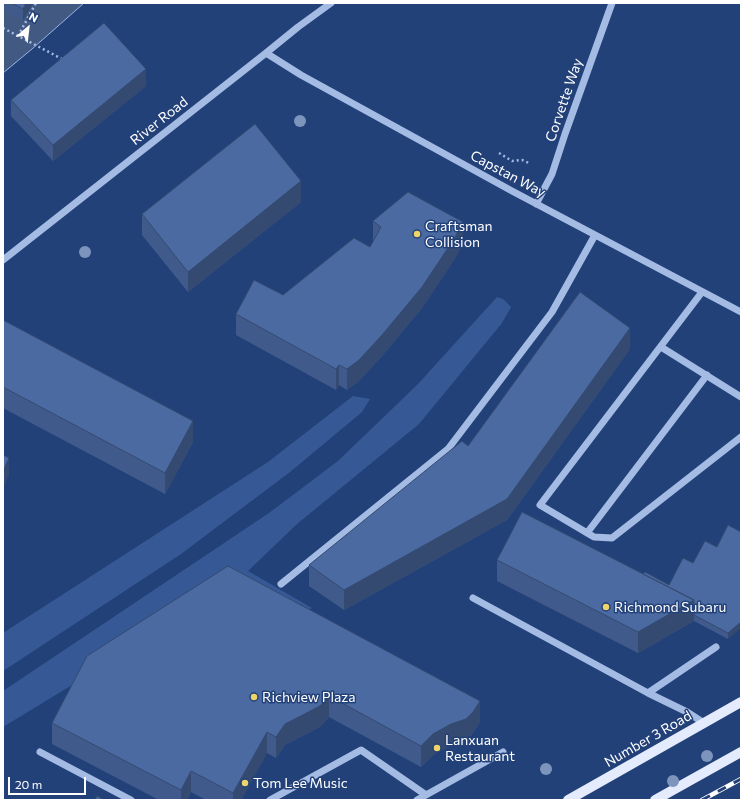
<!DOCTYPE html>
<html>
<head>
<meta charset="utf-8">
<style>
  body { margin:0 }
  #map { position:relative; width:744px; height:803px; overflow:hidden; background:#234179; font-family:Commissioner,sans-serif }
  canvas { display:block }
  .frame { position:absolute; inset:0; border:4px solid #fff; pointer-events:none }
  .north { position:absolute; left:8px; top:8px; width:40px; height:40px; -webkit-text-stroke:3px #234179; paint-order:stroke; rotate:28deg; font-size:11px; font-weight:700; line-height:16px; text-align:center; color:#fff }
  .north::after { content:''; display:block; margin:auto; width:14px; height:18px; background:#fff; clip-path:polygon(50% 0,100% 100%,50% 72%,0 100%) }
  .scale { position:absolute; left:8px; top:777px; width:78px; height:18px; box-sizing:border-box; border:2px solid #fff; border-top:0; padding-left:5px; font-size:12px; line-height:14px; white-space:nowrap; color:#fff; -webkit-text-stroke:3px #234179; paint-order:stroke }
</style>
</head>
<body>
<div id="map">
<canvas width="744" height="803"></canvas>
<div class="frame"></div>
<div class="north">N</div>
<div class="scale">20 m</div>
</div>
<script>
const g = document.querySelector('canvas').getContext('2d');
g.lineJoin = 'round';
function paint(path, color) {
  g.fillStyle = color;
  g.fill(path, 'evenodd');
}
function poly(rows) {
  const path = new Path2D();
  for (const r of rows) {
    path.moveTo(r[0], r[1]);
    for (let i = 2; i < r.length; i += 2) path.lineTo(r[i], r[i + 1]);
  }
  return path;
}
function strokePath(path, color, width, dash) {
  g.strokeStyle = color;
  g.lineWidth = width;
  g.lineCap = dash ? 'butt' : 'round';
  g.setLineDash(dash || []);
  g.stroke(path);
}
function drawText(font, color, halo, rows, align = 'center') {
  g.font = font + ' Commissioner,sans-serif';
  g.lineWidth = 3;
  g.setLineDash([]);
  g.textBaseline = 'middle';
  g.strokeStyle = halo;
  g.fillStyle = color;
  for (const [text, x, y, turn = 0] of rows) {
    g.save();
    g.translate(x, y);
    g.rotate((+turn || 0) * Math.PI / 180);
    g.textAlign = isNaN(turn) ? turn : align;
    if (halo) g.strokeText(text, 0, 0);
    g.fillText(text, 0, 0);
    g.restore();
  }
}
const green = poly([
  [497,297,503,299,511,307,502,323,419,424,297,524,248,571,312,608,302,614,72,685,3,727,3,691,269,513,338,461,418,384],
  [353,396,370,399,362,412,290,472,181,554,3,671,3,633,268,462]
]);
const water = poly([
  [3,3,84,3,32,49,3,73,3,3]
]);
const path = poly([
  [3,28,64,60],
  [18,36,36,3],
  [499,153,512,161,522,160,529,163]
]);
const minor = poly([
  [266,53,301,75,512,191,741,312],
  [536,204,552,174,565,134,612,3],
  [3,260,266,53,298,27,331,3],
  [702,292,540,505,594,537,612,538,741,437],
  [661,347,741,397],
  [587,533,707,375],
  [281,584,448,449,552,312,595,235],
  [473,598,648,693,687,712,704,723],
  [648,693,716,647],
  [40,752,131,800],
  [426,795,503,752],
  [270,800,361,750,426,795,417,800]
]);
const major = poly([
  [568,800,741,702],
  [655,800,741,752]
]);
const rail = poly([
  [702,800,741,779]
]);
const trees = [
  [300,121],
  [85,252],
  [707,756],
  [546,769],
  [673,781]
];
const wall = poly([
  [3,3,33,3,23,21,3,9],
  [146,86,53,161,11,116,11,100],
  [301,202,188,292,142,235,142,214],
  [373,221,463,243,454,260,422,308,382,356,359,381,347,390,339,385,336,390,236,335,236,314,283,295,370,247,373,242],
  [3,320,193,442,165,494,3,408],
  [630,349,507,520,344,610,309,586,309,565,468,446],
  [728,525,728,639,694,621,638,653,497,581,497,560,643,574,669,585,693,563,717,547],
  [228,566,480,722,473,733,466,740,451,745,433,755,421,767,329,717,320,727,285,745,276,758,267,753,241,800,206,800,191,792,187,800,159,800,52,744,52,723]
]);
const shadedWall = poly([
  [26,3,33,3,23,21,23,9],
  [146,69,146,86,53,161,53,145],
  [301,181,301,202,188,292,188,272],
  [463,222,463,243,454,260,422,308,382,356,359,381,347,390,347,369],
  [630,328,630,349,507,520,344,610,344,590],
  [339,365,339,385,336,390,336,369],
  [193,421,193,442,165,494,165,473],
  [9,458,9,475,3,488,3,471],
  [694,600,694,621,638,653,638,632],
  [741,622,741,628,728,639,728,633],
  [329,696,329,717,320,727,285,745,276,758,276,737,285,724],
  [480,701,480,722,473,733,466,740,451,745,433,755,421,767,421,746,433,734],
  [267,732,267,753,241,800,233,800,233,793],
  [191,771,191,792,187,800,181,800,181,790]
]);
const building = poly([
  [12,3,26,3,23,9,12,3],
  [104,23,146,69,53,145,11,100,104,23],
  [255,124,301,181,188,272,142,214,255,124],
  [408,192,463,222,454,239,422,287,382,335,359,360,347,369,339,365,336,369,236,314,254,280,283,295,354,238,370,247,381,227,373,221,408,192],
  [580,292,630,328,507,499,344,590,309,565,462,441,468,446,580,292],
  [3,320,193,421,165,473,3,387,3,320],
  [3,455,9,458,3,471,3,455],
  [522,512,694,600,638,632,497,560,522,512],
  [728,525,741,532,741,622,728,633,694,615,694,600,643,574,645,572,669,585,683,558,693,563,705,541,717,547,728,525],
  [228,566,480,701,473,712,466,719,451,724,433,734,421,746,329,696,320,706,285,724,276,737,267,732,233,793,191,771,181,790,52,723,87,656,228,566],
  [97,796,104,800,95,800,97,796]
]);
const markers = [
  [417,234,4,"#efd468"],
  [606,607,4,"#efd468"],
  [254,697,4,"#efd468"],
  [437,748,4,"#efd468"],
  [245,783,4,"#efd468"]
];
const streetNames = [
  ["Corvette Way",564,100,-71],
  ["River Road",159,121,-38],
  ["Capstan Way",508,174,28],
  ["Number 3 Road",648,739,-30]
];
const poiNames = [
  ["Craftsman",425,226],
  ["Collision",425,242],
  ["Richmond Subaru",614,607],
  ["Richview Plaza",262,697],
  ["Lanxuan",445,740],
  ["Restaurant",445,756],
  ["Tom Lee Music",253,783]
];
paint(green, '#365996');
paint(water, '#425982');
strokePath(water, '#98b5e5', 1);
strokePath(path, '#a4bbe4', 2.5, [2, 3]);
strokePath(minor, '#a4bbe4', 7);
strokePath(major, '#e4ebfc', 10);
strokePath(rail, '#fff', 4.5);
strokePath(rail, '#234179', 3, [9]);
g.fillStyle = '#7d94bc';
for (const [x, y] of trees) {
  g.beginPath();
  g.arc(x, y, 6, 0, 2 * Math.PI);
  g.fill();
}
paint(wall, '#405b8b');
paint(shadedWall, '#344a71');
paint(building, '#4b6aa2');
strokePath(building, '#344a71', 1);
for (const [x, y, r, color] of markers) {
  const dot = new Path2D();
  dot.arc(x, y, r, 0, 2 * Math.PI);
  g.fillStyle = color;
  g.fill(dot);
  strokePath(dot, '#234179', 1.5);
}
drawText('14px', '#fff', '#234179', streetNames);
drawText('14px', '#fff', '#234179', poiNames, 'left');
</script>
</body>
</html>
